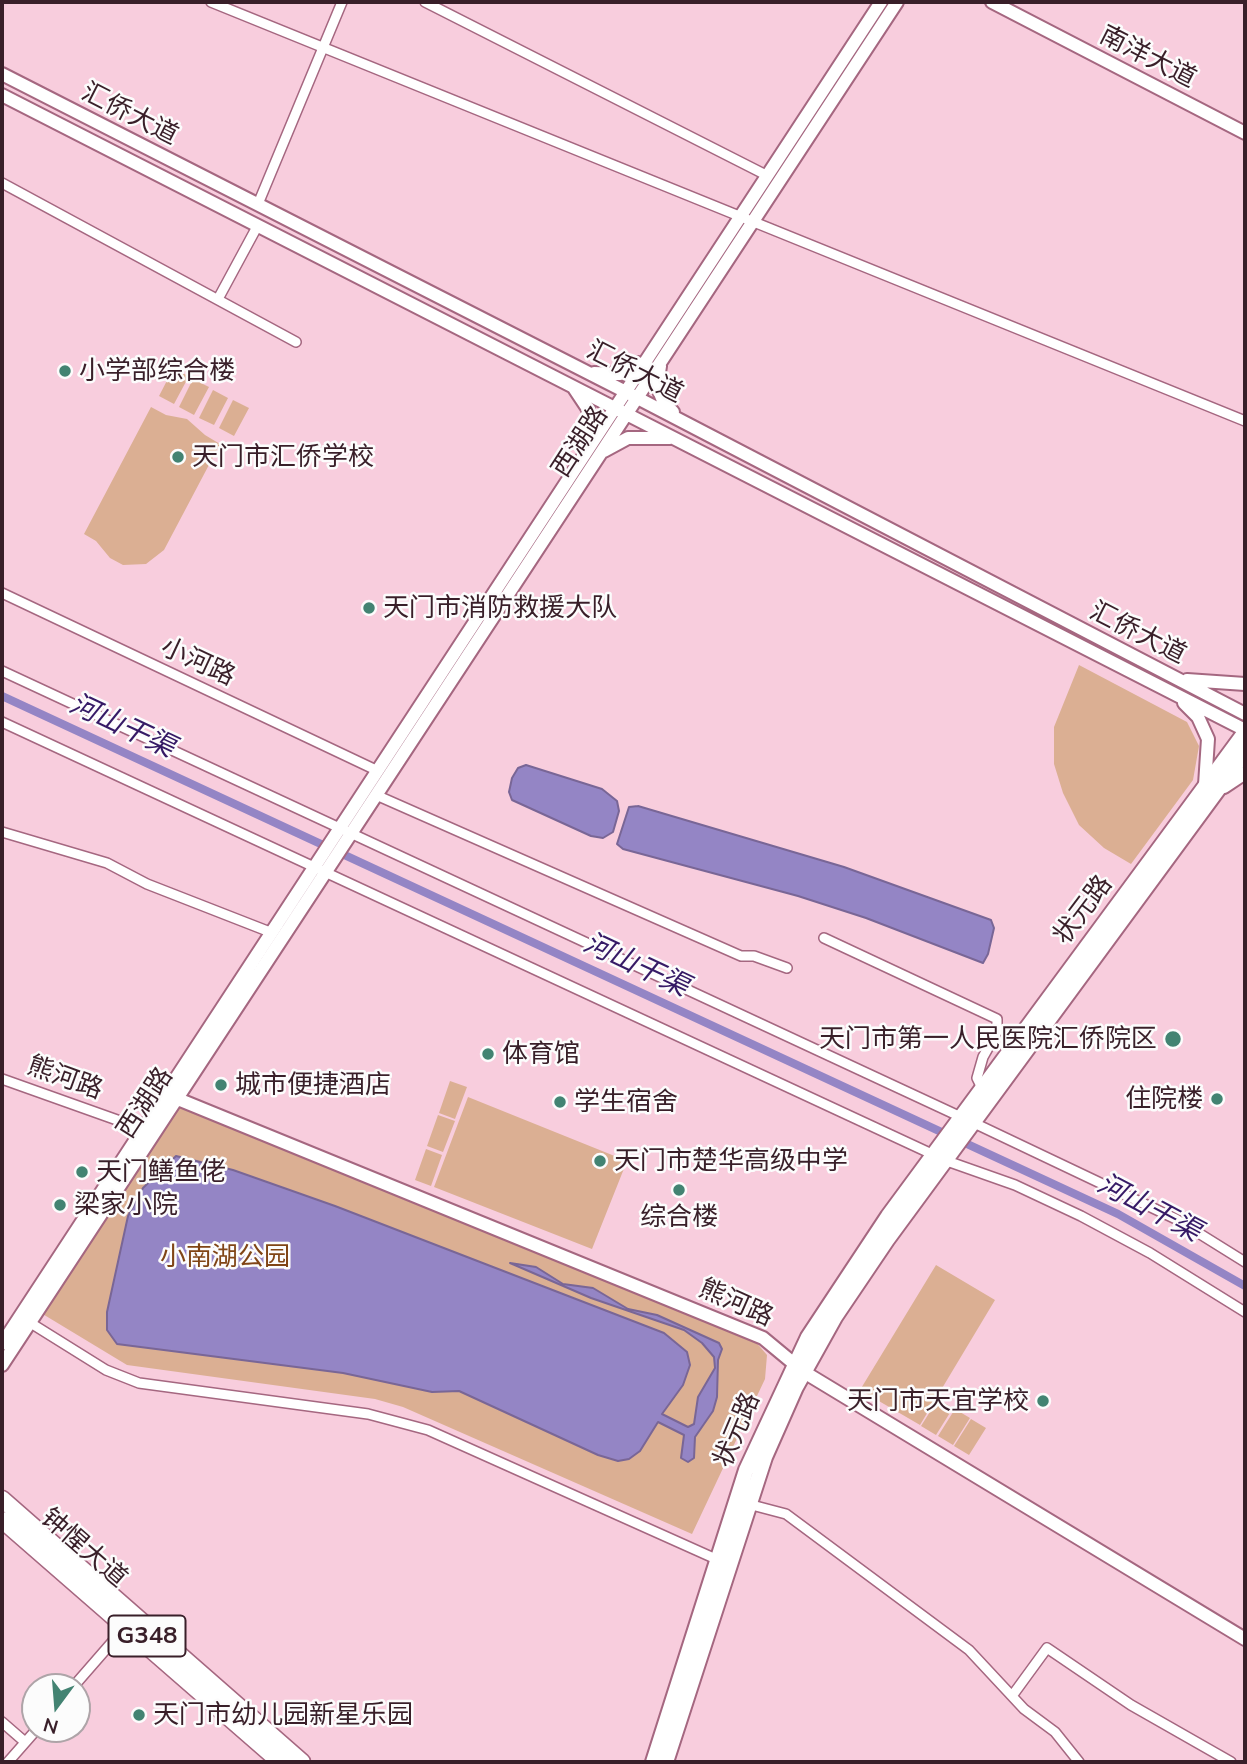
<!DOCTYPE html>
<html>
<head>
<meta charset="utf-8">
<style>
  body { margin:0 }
  #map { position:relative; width:1247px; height:1764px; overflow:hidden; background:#f8cddd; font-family:Mulish,sans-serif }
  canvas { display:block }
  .frame { position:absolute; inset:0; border:4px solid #391f29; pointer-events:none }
  .north { position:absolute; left:21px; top:1673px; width:70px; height:70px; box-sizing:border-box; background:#fcfcfc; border:2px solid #aea4a8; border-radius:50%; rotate:196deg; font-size:19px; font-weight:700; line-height:28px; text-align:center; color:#391f29 }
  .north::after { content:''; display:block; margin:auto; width:24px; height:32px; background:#438372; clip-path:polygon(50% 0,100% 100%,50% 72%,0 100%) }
</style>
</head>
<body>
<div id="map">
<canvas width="1247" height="1764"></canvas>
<div class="frame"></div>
<div class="north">N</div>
</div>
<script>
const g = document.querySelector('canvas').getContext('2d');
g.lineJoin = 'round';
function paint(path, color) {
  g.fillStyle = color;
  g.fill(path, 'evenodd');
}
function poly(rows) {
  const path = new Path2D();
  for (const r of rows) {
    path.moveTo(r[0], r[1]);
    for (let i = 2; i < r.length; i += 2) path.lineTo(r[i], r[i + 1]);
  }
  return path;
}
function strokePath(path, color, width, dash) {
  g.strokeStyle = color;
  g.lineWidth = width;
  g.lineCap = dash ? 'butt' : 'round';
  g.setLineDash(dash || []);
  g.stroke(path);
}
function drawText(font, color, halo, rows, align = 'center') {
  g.font = font + ' Mulish,"Noto Sans SC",sans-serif';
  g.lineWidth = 5;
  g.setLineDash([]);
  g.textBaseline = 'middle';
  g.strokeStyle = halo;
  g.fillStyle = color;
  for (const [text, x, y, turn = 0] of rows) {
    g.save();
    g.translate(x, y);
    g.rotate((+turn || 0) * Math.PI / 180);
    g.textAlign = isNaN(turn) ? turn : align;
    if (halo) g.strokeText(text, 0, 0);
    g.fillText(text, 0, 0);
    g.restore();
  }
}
const green = poly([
  [173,369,189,376,174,404,159,396],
  [193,379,209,387,194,415,179,407],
  [213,390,228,398,214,425,199,418],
  [233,400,249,408,234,436,219,428],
  [151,407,166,415,187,419,205,435,220,444,164,550,146,564,123,565,110,558,96,541,84,534],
  [1079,665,1187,722,1199,746,1193,780,1131,864,1104,848,1079,825,1063,793,1054,764,1054,727],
  [450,1081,467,1087,455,1119,439,1113],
  [468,1097,627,1161,592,1249,434,1187],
  [177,1106,755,1341,767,1355,765,1379,692,1534,403,1407,375,1399,127,1365,41,1313],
  [438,1115,455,1121,443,1152,427,1146],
  [426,1149,442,1155,431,1186,415,1180],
  [936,1265,995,1300,920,1425,860,1390],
  [938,1399,953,1408,936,1435,921,1426],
  [955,1409,970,1418,953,1445,938,1436],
  [971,1419,986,1428,969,1455,954,1446]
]);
const water = poly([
  [526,765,602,789,617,801,619,811,613,832,603,838,591,836,512,800,509,792,512,778,518,768,526,765],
  [638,806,844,867,991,920,994,928,988,954,983,963,866,918,798,896,623,849,617,844,629,807,638,806],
  [176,1156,233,1170,335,1206,664,1333,687,1352,690,1365,683,1385,662,1414,688,1427,694,1424,698,1397,715,1368,714,1357,702,1343,684,1330,591,1298,510,1263,536,1267,563,1284,593,1288,628,1309,657,1315,719,1343,722,1349,718,1360,717,1397,713,1411,695,1437,694,1458,688,1462,681,1458,684,1435,658,1422,640,1451,629,1459,618,1461,598,1455,459,1391,432,1392,343,1373,117,1344,107,1330,107,1312,128,1216,143,1188,176,1156]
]);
const canal = poly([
  [2,696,1118,1214,1245,1286]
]);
const street = poly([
  [211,2,1245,421],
  [425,2,768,176],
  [2,183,296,342],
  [258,204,342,2],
  [218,299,258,225],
  [2,593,376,770],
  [2,671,961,1117],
  [2,722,934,1155],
  [376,795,741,956,754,956,787,968],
  [2,832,107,863,147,884,270,932],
  [824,938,997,1019,997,1032,983,1057,977,1078,982,1088],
  [2,1079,148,1131],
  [974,1123,1176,1219,1245,1262],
  [947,1161,1015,1185,1081,1216,1150,1253,1245,1312],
  [29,1322,106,1370,139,1383,368,1414,428,1430,716,1559],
  [748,1504,786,1514,969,1650,1024,1709,1055,1732,1079,1762],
  [73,1687,127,1625],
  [1012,1696,1047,1648,1131,1705,1231,1762],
  [2,1722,25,1742],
  [8,1762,37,1729]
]);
const secondary = poly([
  [992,2,1245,133],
  [2,74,624,391,1245,714],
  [2,95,1245,730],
  [660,366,657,386,664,403,673,412],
  [594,373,620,374,638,363],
  [574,388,588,409,590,431,588,441],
  [604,451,628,438,670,438],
  [1187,680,1245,684],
  [1184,703,1198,717,1208,739,1205,785],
  [1224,787,1245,773],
  [168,1095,763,1338,804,1372,1245,1639],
  [2,1344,881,2],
  [2,1365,897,2]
]);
const primary = poly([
  [653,1762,746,1470,808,1337,888,1216,1245,732],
  [666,1762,765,1457,796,1387,835,1317,887,1240,1245,753]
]);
const highway = poly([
  [2,1499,302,1762],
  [2,1520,280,1762]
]);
const markers = [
  [65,371,7,"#438372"],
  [178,457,7,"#438372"],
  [369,608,7,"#438372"],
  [1173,1039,9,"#438372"],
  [488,1054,7,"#438372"],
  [221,1085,7,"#438372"],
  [1217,1099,7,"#438372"],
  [560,1102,7,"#438372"],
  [600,1161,7,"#438372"],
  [82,1172,7,"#438372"],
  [679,1190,7,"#438372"],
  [60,1205,7,"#438372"],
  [1043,1401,7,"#438372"],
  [139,1715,7,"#438372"]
];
const shields = [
  [147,1636,77]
];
const shieldNames = [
  ["G348",147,1636]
];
const streetNames = [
  ["南洋大道",1148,57,27],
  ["汇侨大道",130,114,27],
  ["汇侨大道",635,372,27],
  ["西湖路",580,442,-57],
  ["汇侨大道",1138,633,27],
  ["小河路",198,662,25],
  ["状元路",1083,910,-53],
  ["熊河路",65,1078,20],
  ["西湖路",145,1103,-57],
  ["熊河路",736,1303,24],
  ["状元路",737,1430,-67],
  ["钟惺大道",84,1548,41]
];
const poiNames = [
  ["小学部综合楼",79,371],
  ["天门市汇侨学校",192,457],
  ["天门市消防救援大队",383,608],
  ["天门市第一人民医院汇侨院区",1157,1039,"right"],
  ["体育馆",502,1054],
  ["城市便捷酒店",235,1085],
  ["住院楼",1203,1099,"right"],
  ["学生宿舍",574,1102],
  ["天门市楚华高级中学",614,1161],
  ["天门鳝鱼佬",96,1172],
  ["梁家小院",74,1205],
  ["综合楼",679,1217,"center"],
  ["天门市天宜学校",1029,1401,"right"],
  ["天门市幼儿园新星乐园",153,1715]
];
const parkNames = [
  ["小南湖公园",225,1257]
];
const waterNames = [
  ["河山干渠",122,726,25],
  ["河山干渠",636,965,25],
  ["河山干渠",1149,1208,28]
];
paint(green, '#dbaf93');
paint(water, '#9485c5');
strokePath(water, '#796696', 2);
strokePath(canal, '#9485c5', 8);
strokePath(street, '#a56780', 12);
strokePath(secondary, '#a56780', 16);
strokePath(primary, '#a56780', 18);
strokePath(highway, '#a56780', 19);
strokePath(street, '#fff', 9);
strokePath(secondary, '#fff', 12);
strokePath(primary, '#fff', 14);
strokePath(highway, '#fff', 16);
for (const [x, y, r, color] of markers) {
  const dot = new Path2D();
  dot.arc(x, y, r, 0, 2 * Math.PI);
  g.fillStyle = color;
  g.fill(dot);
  strokePath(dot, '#fcfcfc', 2.5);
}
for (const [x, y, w] of shields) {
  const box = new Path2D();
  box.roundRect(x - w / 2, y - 20.5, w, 41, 5);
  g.fillStyle = '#fcfcfc';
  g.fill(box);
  strokePath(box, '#391f29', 2);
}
drawText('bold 24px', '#391f29', null, shieldNames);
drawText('26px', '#391f29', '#fcfcfc', streetNames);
drawText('26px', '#391f29', '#fcfcfc', poiNames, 'left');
drawText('26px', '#804516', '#fcfcfc', parkNames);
drawText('italic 28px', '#361a66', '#fcfcfc', waterNames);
</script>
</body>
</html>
